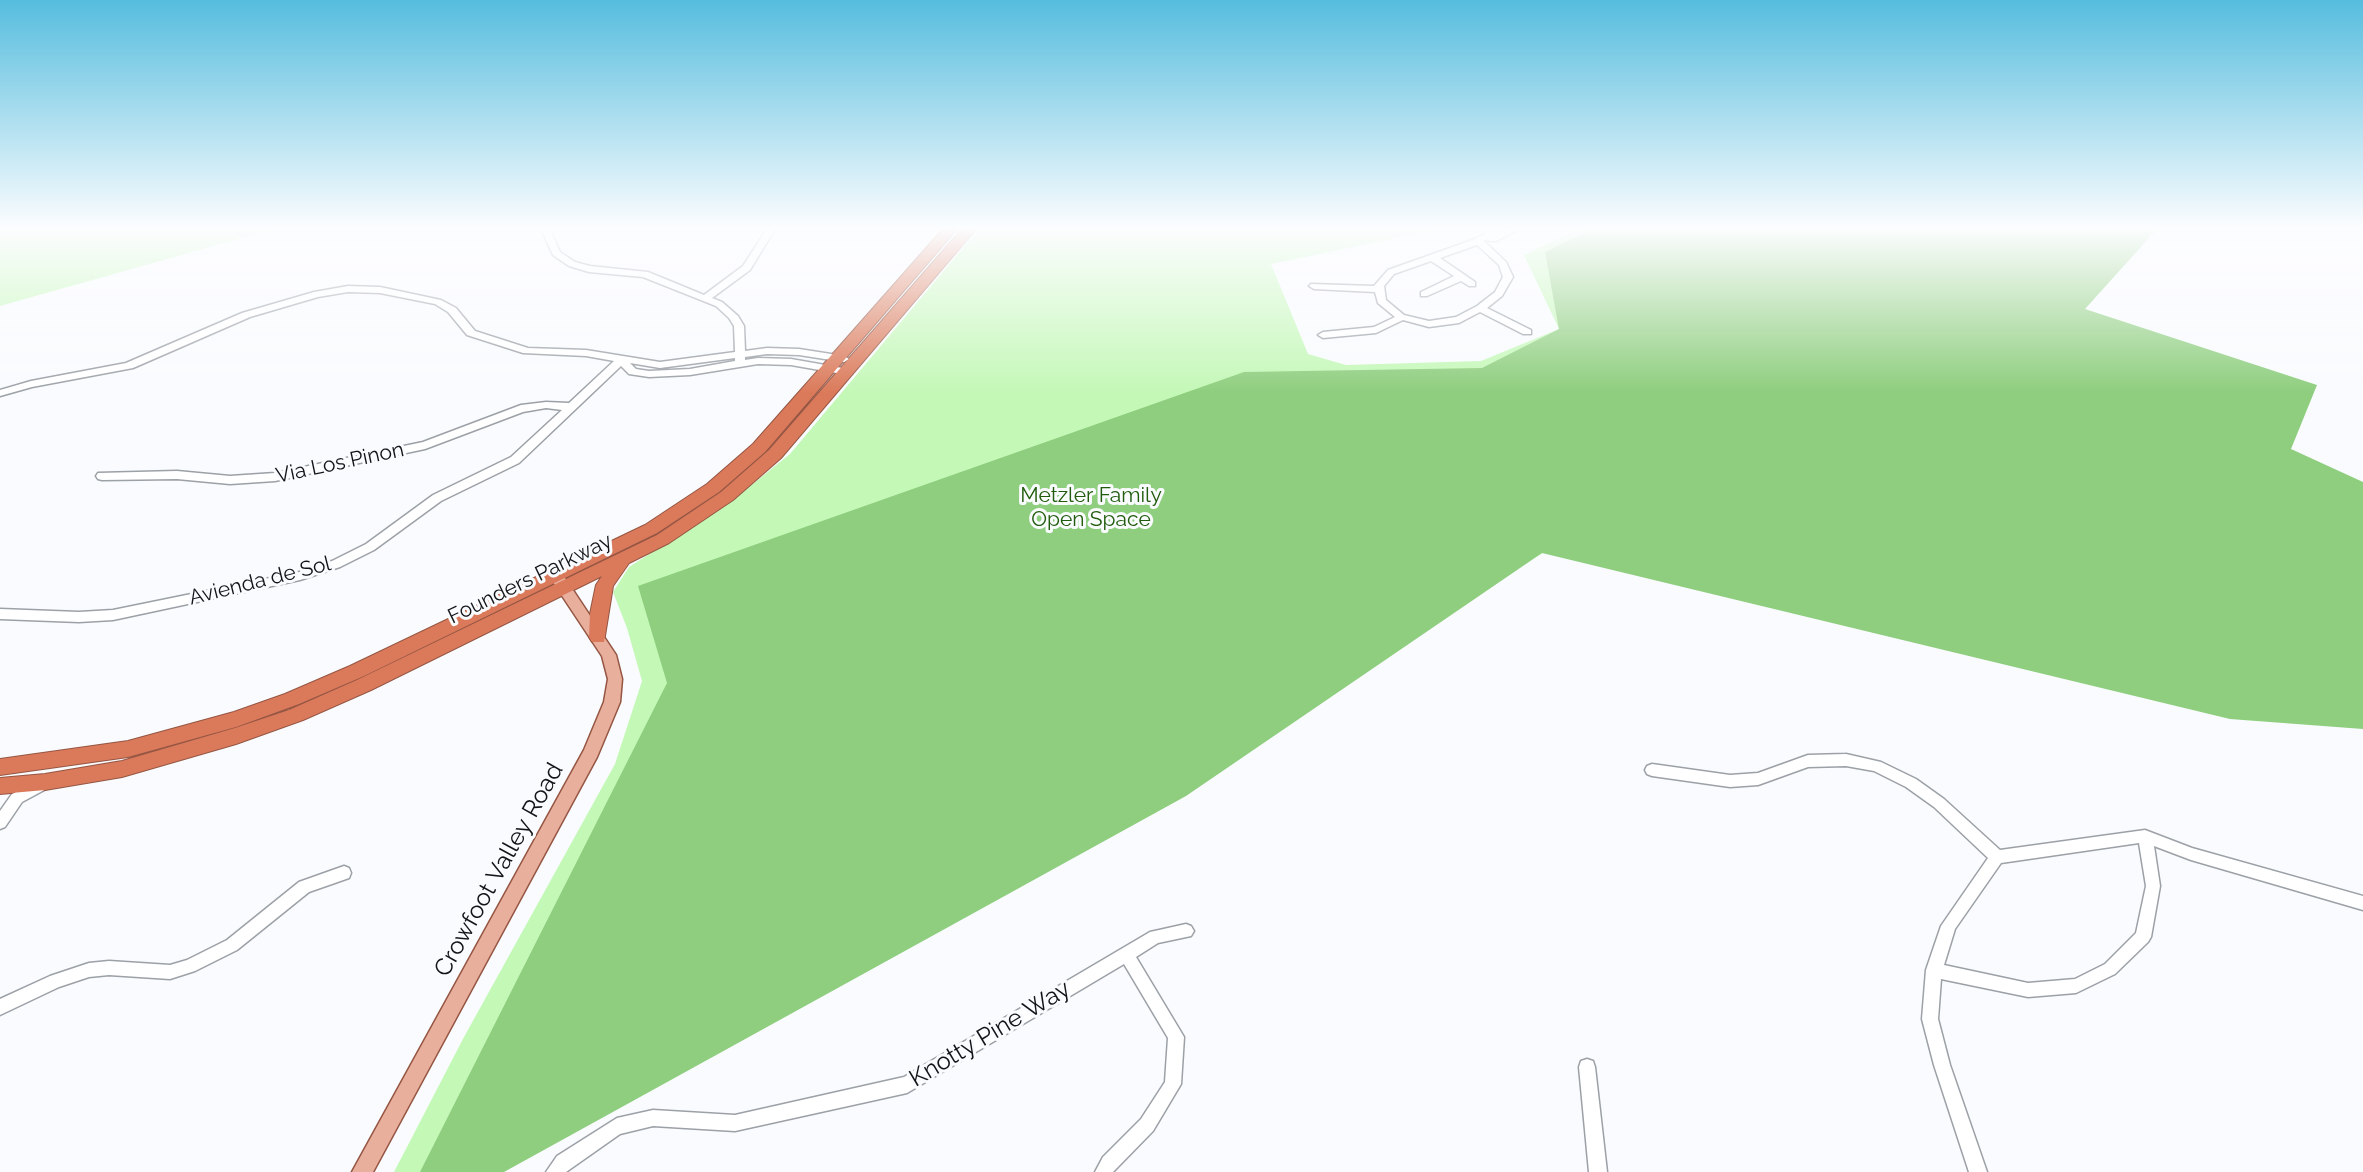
<!DOCTYPE html>
<html>
<head>
<meta charset="utf-8">
<style>
  body { margin:0 }
  canvas { display:block; background:#f9fbfe }
</style>
</head>
<body>
<canvas width="2363" height="1172"></canvas>
<script>
const g = document.querySelector('canvas').getContext('2d');
g.lineJoin = 'round';
function paint(path, color) {
  g.fillStyle = color;
  g.fill(path, 'evenodd');
}
function poly(rows) {
  const path = new Path2D();
  for (const r of rows) {
    path.moveTo(r[0], r[1]);
    for (let i = 2; i < r.length; i += 2) path.lineTo(r[i], r[i + 1]);
  }
  return path;
}
function strokePath(path, color, width, dash) {
  g.strokeStyle = color;
  g.lineWidth = width;
  g.lineCap = dash ? 'butt' : 'round';
  g.setLineDash(dash || []);
  g.stroke(path);
}
function drawText(font, color, halo, rows, align = 'center') {
  g.font = font + ' Raleway,sans-serif';
  g.lineWidth = 6;
  g.setLineDash([]);
  g.textBaseline = 'middle';
  g.strokeStyle = halo;
  g.fillStyle = color;
  for (const [text, x, y, turn = 0] of rows) {
    g.save();
    g.translate(x, y);
    g.rotate((+turn || 0) * Math.PI / 180);
    g.textAlign = isNaN(turn) ? turn : align;
    if (halo) g.strokeText(text, 0, 0);
    g.fillText(text, 0, 0);
    g.restore();
  }
}
const green = poly([
  [0,229,274,229,0,306],
  [979,229,1440,229,1271,264,1308,354,1346,365,1481,361,1559,329,1524,255,1579,229,2099,229,480,1172,394,1172,464,1037,615,764,642,681,627,628,613,592,629,567,728,504,790,454]
]);
const forest = poly([
  [1592,229,2157,229,2085,309,2317,385,2291,449,2363,482,2363,729,2230,719,1542,553,1186,796,504,1172,420,1172,667,683,638,586,1244,372,1482,368,1559,329,1545,252]
]);
const minor = poly([
  [541,229,550,229,560,252,575,262,590,266,648,272,704,295,743,266,767,229,775,229,750,270,712,298,722,302,738,316,744,326,745,351,767,348,799,349,844,356,849,359,844,362,799,355,767,354,745,357,745,360,758,358,791,359,848,369,853,372,848,375,791,365,758,364,690,375,649,377,629,374,621,366,519,463,441,501,374,550,340,567,300,580,113,620,79,622,0,619,0,609,79,612,113,610,299,572,332,561,366,544,433,495,511,457,562,410,546,408,523,412,425,449,275,481,230,484,177,479,102,480,98,479,96,476,98,473,177,471,230,476,275,473,423,442,521,405,546,402,569,403,614,361,586,356,523,353,467,335,448,312,435,304,380,293,348,292,318,297,250,317,133,368,32,387,0,396,0,390,31,381,126,363,242,313,314,292,348,286,380,287,441,300,456,308,475,331,528,348,586,350,660,362,735,352,734,326,729,318,716,306,643,277,589,272,569,266,553,255,541,229],
  [735,358,735,361,690,369,649,371,636,369,630,363,660,368,735,358],
  [1493,229,1503,229,1499,233,1508,229,1520,229,1496,241,1490,241,1488,239,1484,241,1506,262,1513,277,1502,296,1487,308,1531,330,1531,334,1523,334,1480,312,1459,323,1429,327,1403,320,1376,333,1323,338,1318,335,1323,332,1374,327,1395,317,1378,303,1375,292,1314,289,1309,286,1311,284,1374,286,1388,270,1475,239,1493,229],
  [1477,245,1499,265,1503,277,1495,292,1477,306,1456,317,1429,321,1404,315,1386,300,1384,286,1394,274,1431,261,1454,276,1421,292,1421,296,1427,296,1461,281,1469,286,1475,286,1475,282,1440,258,1477,245],
  [1846,754,1881,762,1916,779,1944,799,2000,850,2145,830,2192,848,2363,896,2363,910,2191,860,2154,846,2160,886,2151,937,2148,942,2115,974,2076,993,2028,997,1941,979,1938,1019,1950,1065,1987,1172,1969,1172,1934,1065,1922,1019,1926,970,1941,926,1988,858,1934,807,1906,787,1874,771,1846,766,1808,767,1758,785,1730,787,1652,776,1647,774,1645,770,1647,766,1652,764,1730,775,1758,773,1808,755,1846,754],
  [2139,843,2146,886,2136,933,2105,964,2075,979,2028,983,1944,965,1955,929,2001,863,2139,843],
  [43,778,48,780,50,784,48,788,22,802,5,827,0,829,0,811,12,794,43,778],
  [344,866,349,868,351,873,349,878,309,892,237,950,195,971,170,979,109,975,89,977,59,987,0,1015,0,999,50,976,89,963,109,961,170,965,187,960,227,940,299,882,344,866],
  [1186,924,1191,926,1194,931,1191,936,1158,943,1136,957,1184,1037,1181,1084,1153,1131,1113,1172,1095,1172,1103,1157,1141,1119,1165,1082,1168,1038,1124,964,907,1093,735,1131,653,1126,620,1134,566,1172,546,1172,557,1156,617,1118,653,1110,735,1115,904,1077,1150,932,1186,924],
  [1587,1059,1593,1061,1595,1067,1607,1172,1589,1172,1579,1067,1581,1061,1587,1059]
]);
const major = poly([
  [556,571,561,572,616,655,622,679,620,702,597,757,373,1172,352,1172,584,750,604,702,608,679,602,656,549,576,556,571]
]);
const highway = poly([
  [943,229,957,229,765,452,719,492,657,533,364,676,299,704,236,727,128,757,0,775,0,759,128,741,234,712,285,694,350,666,645,525,707,484,753,444,943,229],
  [962,229,976,229,781,458,733,500,669,543,629,563,613,586,604,642,592,642,589,637,590,614,596,585,602,576,371,690,303,720,236,744,122,777,45,790,0,794,0,778,45,774,122,761,235,728,289,710,357,680,657,535,721,492,769,450,962,229]
]);
const streetNames = [
  ["Via Los Pinon",340,463,-12],
  ["Founders Parkway",530,579,-26],
  ["Avienda de Sol",260,581,-14]
];
const parkNames = [
  ["Metzler Family",1091,496],
  ["Open Space",1091,520]
];
const nearStreetnames = [
  ["Crowfoot Valley Road",499,870,-61],
  ["Knotty Pine Way",990,1034,-31]
];
paint(green, '#c4f8b7');
paint(forest, '#8ece7e');
strokePath(minor, '#9ca1a7', 3);
strokePath(major, '#955643', 3);
strokePath(highway, '#955643', 2);
paint(minor, '#fff');
paint(major, '#e9af9d');
paint(highway, '#db7a5b');
const sky = g.createLinearGradient(0, 0, 0, 393);
sky.addColorStop(0, '#56bdde');
sky.addColorStop(0.58, '#fcfdff');
sky.addColorStop(1, '#fcfdff00');
g.fillStyle = sky;
g.fillRect(0, 0, 2363, 393);
drawText('21px', '#121416', '#f9fbfe', streetNames);
drawText('21px', '#205c0c', '#f9fbfe', parkNames);
drawText('24px', '#121416', '#f9fbfe', nearStreetnames);
</script>
</body>
</html>
